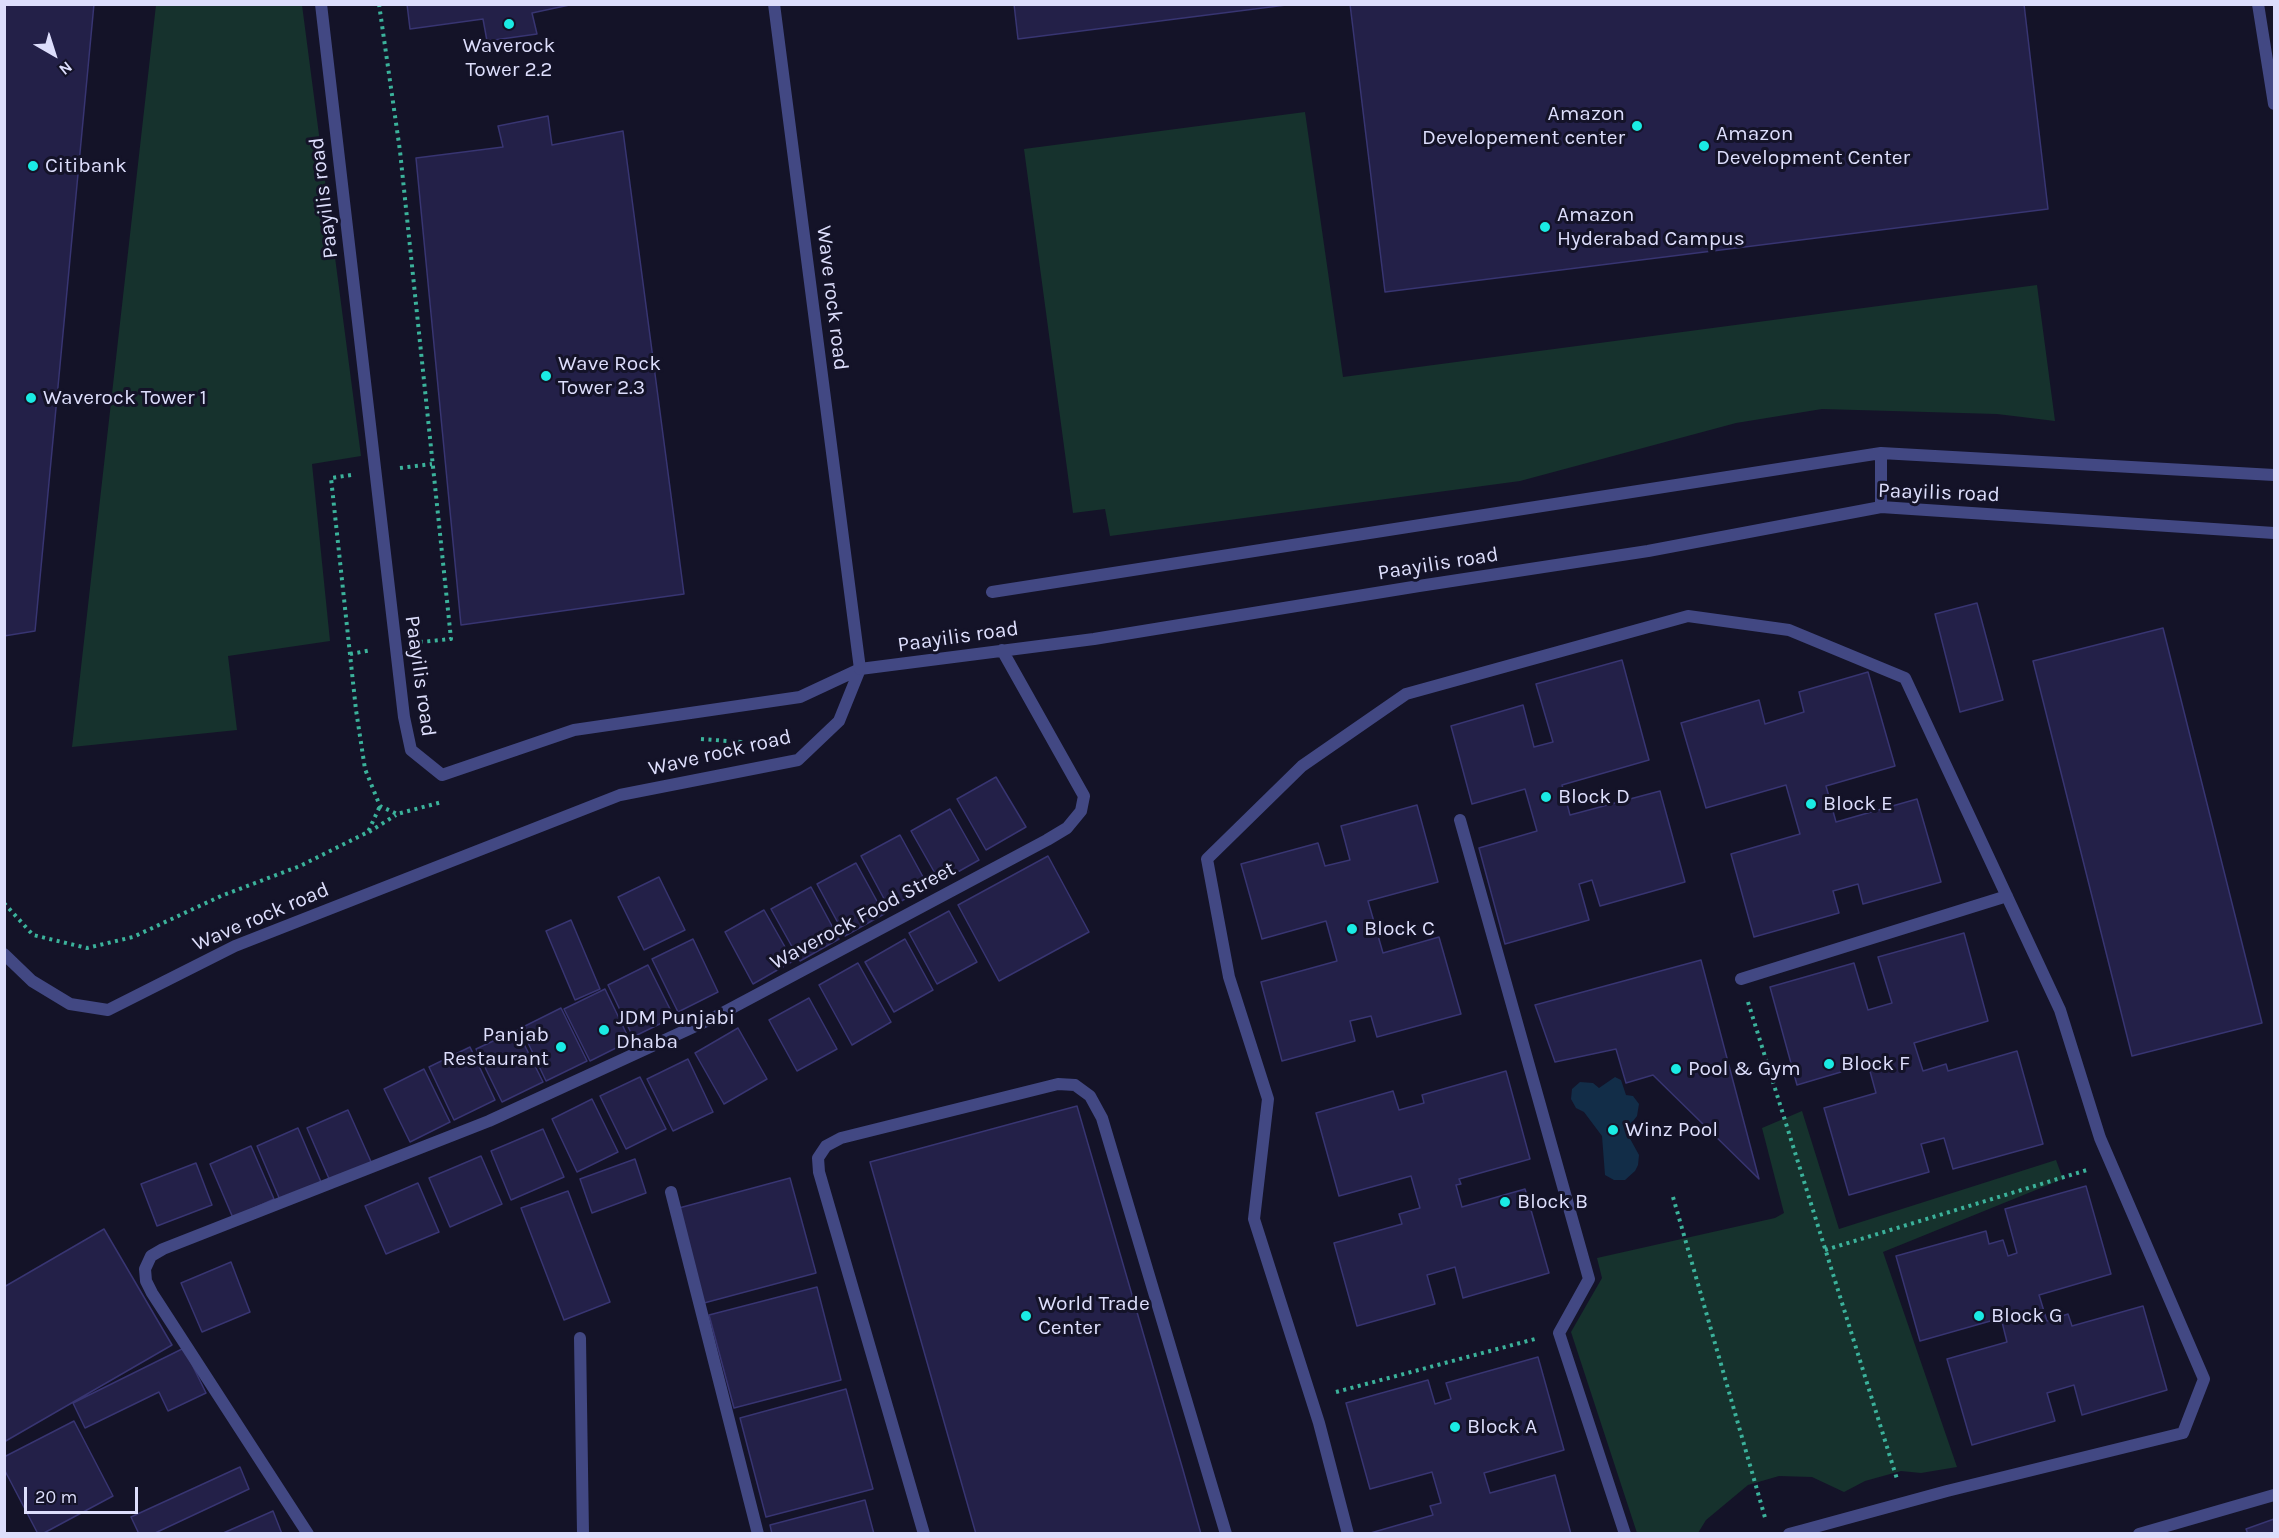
<!DOCTYPE html>
<html>
<head>
<meta charset="utf-8">
<style>
  body { margin:0 }
  #map { position:relative; width:2279px; height:1538px; overflow:hidden; background:#141328; font-family:Karla,sans-serif }
  canvas { display:block }
  .frame { position:absolute; inset:0; border:6px solid #dddefc; pointer-events:none }
  .north { position:absolute; left:24px; top:24px; width:60px; height:60px; -webkit-text-stroke:4px #141328; paint-order:stroke; rotate:141deg; font-size:16px; font-weight:700; line-height:24px; text-align:center; color:#dddefc }
  .north::after { content:''; display:block; margin:auto; width:21px; height:27px; background:#dddefc; clip-path:polygon(50% 0,100% 100%,50% 72%,0 100%) }
  .scale { position:absolute; left:24px; top:1487px; width:114px; height:27px; box-sizing:border-box; border:3px solid #dddefc; border-top:0; padding-left:8px; font-size:18px; line-height:21px; white-space:nowrap; color:#dddefc; -webkit-text-stroke:4px #141328; paint-order:stroke }
</style>
</head>
<body>
<div id="map">
<canvas width="2279" height="1538"></canvas>
<div class="frame"></div>
<div class="north">N</div>
<div class="scale">20 m</div>
</div>
<script>
const g = document.querySelector('canvas').getContext('2d');
g.lineJoin = 'round';
function paint(path, color) {
  g.fillStyle = color;
  g.fill(path, 'evenodd');
}
function poly(rows) {
  const path = new Path2D();
  for (const r of rows) {
    path.moveTo(r[0], r[1]);
    for (let i = 2; i < r.length; i += 2) path.lineTo(r[i], r[i + 1]);
  }
  return path;
}
function strokePath(path, color, width, dash) {
  g.strokeStyle = color;
  g.lineWidth = width;
  g.lineCap = dash ? 'butt' : 'round';
  g.setLineDash(dash || []);
  g.stroke(path);
}
function drawText(font, color, halo, rows, align = 'center') {
  g.font = font + ' Karla,sans-serif';
  g.lineWidth = 6;
  g.setLineDash([]);
  g.textBaseline = 'middle';
  g.strokeStyle = halo;
  g.fillStyle = color;
  for (const [text, x, y, turn = 0] of rows) {
    g.save();
    g.translate(x, y);
    g.rotate((+turn || 0) * Math.PI / 180);
    g.textAlign = isNaN(turn) ? turn : align;
    if (halo) g.strokeText(text, 0, 0);
    g.fillText(text, 0, 0);
    g.restore();
  }
}
const green = poly([
  [156,5,302,5,361,456,312,464,330,641,228,656,237,730,72,747],
  [1305,112,1343,377,2037,285,2055,421,1997,414,1822,409,1736,423,1520,481,1110,536,1105,509,1073,513,1024,149],
  [1802,1111,1839,1229,2056,1160,2063,1179,1883,1252,1957,1467,1921,1473,1901,1471,1865,1481,1844,1492,1812,1477,1779,1476,1748,1485,1706,1520,1698,1533,1637,1533,1571,1332,1602,1278,1597,1258,1775,1218,1784,1213,1762,1128]
]);
const water = poly([
  [1615,1077,1621,1080,1626,1095,1633,1096,1639,1104,1637,1116,1630,1125,1628,1135,1639,1155,1638,1165,1635,1171,1625,1180,1614,1180,1605,1175,1602,1136,1584,1112,1576,1108,1571,1099,1572,1089,1580,1082,1593,1083,1599,1088]
]);
const building = poly([
  [4,4,94,4,35,631,4,636,4,4],
  [407,4,574,4,532,13,537,34,487,41,483,19,410,29,407,4],
  [1014,4,1294,4,1018,39,1014,4],
  [1350,4,2024,4,2048,209,1385,292,1350,4],
  [548,116,552,145,623,131,684,594,461,625,416,158,503,147,498,126,548,116],
  [1977,603,2003,700,1960,712,1935,614,1977,603],
  [2163,628,2262,1023,2132,1056,2033,661,2163,628],
  [1622,660,1649,760,1562,785,1570,815,1660,791,1685,882,1600,906,1592,880,1579,884,1589,920,1505,944,1479,848,1537,831,1525,789,1472,804,1451,726,1523,705,1534,747,1553,742,1536,684,1622,660],
  [1868,672,1895,766,1826,786,1836,822,1917,799,1941,882,1863,904,1858,884,1833,891,1839,913,1754,937,1731,854,1800,834,1786,785,1706,808,1681,723,1759,700,1765,724,1804,712,1799,692,1868,672],
  [996,777,1026,827,986,850,957,799,996,777],
  [1417,805,1438,882,1368,901,1383,953,1439,937,1461,1014,1377,1037,1371,1016,1350,1021,1355,1041,1282,1061,1261,982,1337,961,1326,921,1262,939,1241,864,1318,843,1325,866,1350,860,1341,826,1417,805],
  [950,809,979,860,940,882,911,831,950,809],
  [900,835,928,886,889,908,861,856,900,835],
  [1048,856,1089,932,999,981,958,905,1048,856],
  [856,863,884,914,845,936,817,884,856,863],
  [659,877,685,930,644,950,618,897,659,877],
  [811,887,839,939,800,961,771,909,811,887],
  [764,910,793,961,753,984,725,932,764,910],
  [949,911,977,962,937,984,909,933,949,911],
  [571,920,600,989,575,1000,546,931,571,920],
  [1964,933,1988,1021,1914,1043,1923,1071,1946,1064,1948,1071,2017,1051,2043,1144,1953,1169,1944,1138,1921,1144,1929,1172,1849,1195,1824,1108,1876,1093,1868,1064,1797,1085,1770,987,1854,963,1868,1010,1892,1003,1878,957,1964,933],
  [693,939,718,992,678,1012,652,959,693,939],
  [905,939,933,990,894,1012,865,962,905,939],
  [1701,960,1759,1179,1653,1075,1626,1083,1616,1049,1555,1062,1535,1005,1701,960],
  [858,963,891,1022,852,1045,819,985,858,963],
  [648,965,674,1017,633,1037,608,985,648,965],
  [605,989,630,1041,590,1061,564,1009,605,989],
  [809,998,837,1049,797,1071,769,1020,809,998],
  [561,1008,587,1061,546,1081,521,1028,561,1008],
  [738,1028,767,1079,724,1104,695,1053,738,1028],
  [517,1030,543,1082,502,1102,476,1049,517,1030],
  [470,1047,495,1100,454,1120,429,1067,470,1047],
  [688,1059,713,1112,673,1131,647,1079,688,1059],
  [424,1069,450,1122,410,1142,384,1089,424,1069],
  [1506,1071,1530,1159,1459,1179,1461,1184,1456,1185,1462,1207,1525,1189,1549,1273,1463,1298,1455,1267,1427,1275,1435,1304,1357,1326,1334,1243,1402,1224,1399,1214,1420,1208,1411,1176,1339,1196,1316,1113,1393,1091,1399,1110,1424,1103,1422,1095,1506,1071],
  [640,1077,666,1129,626,1149,600,1096,640,1077],
  [592,1099,618,1152,577,1172,552,1119,592,1099],
  [1077,1106,1183,1470,1201,1534,976,1534,870,1162,1077,1106],
  [348,1110,372,1164,330,1181,307,1128,348,1110],
  [298,1128,321,1182,280,1200,257,1146,298,1128],
  [543,1129,564,1177,511,1200,491,1151,543,1129],
  [251,1146,274,1199,233,1218,210,1164,251,1146],
  [481,1156,502,1204,450,1227,429,1178,481,1156],
  [635,1159,646,1193,592,1213,580,1179,635,1159],
  [196,1163,212,1205,157,1226,141,1184,196,1163],
  [790,1178,816,1273,704,1303,679,1208,790,1178],
  [418,1183,439,1232,386,1254,365,1206,418,1183],
  [2086,1186,2111,1274,2039,1295,2047,1321,2068,1314,2072,1326,2143,1306,2167,1390,2082,1415,2074,1385,2047,1393,2055,1421,1972,1445,1947,1359,2007,1342,2001,1318,1920,1341,1896,1256,1986,1231,1989,1244,2003,1240,2008,1256,2017,1253,2005,1209,2086,1186],
  [568,1191,610,1302,564,1320,521,1208,568,1191],
  [104,1229,172,1345,4,1442,4,1287,104,1229],
  [231,1262,250,1312,202,1332,181,1283,231,1262],
  [817,1287,841,1380,734,1408,709,1315,817,1287],
  [184,1348,206,1393,168,1411,159,1392,85,1428,73,1403,184,1348],
  [1538,1357,1564,1450,1484,1473,1490,1493,1555,1475,1571,1534,1367,1534,1433,1515,1430,1506,1441,1503,1432,1472,1370,1489,1346,1403,1428,1380,1435,1404,1451,1399,1446,1383,1538,1357],
  [846,1389,873,1489,766,1517,740,1418,846,1389],
  [74,1421,113,1496,42,1534,38,1534,4,1469,4,1457,74,1421],
  [240,1467,249,1489,153,1534,139,1534,131,1517,240,1467],
  [865,1500,874,1534,772,1534,770,1525,865,1500],
  [273,1511,282,1534,221,1534,273,1511],
  [2274,1519,2274,1534,2248,1534,2246,1529,2274,1519]
]);
const path = poly([
  [379,4,400,151,451,639,421,642],
  [400,468,432,464],
  [351,475,331,478,356,710,365,769,380,806,397,814,442,802],
  [350,654,372,650],
  [701,739,741,742,743,744],
  [369,832,396,815],
  [4,903,33,935,87,948,133,937,221,896,300,866,368,832,380,806],
  [1748,1002,1897,1479],
  [1673,1197,1766,1521],
  [1825,1250,2087,1170],
  [1336,1392,1535,1339]
]);
const lane = poly([
  [321,4,404,717,411,750,442,775,574,730,800,697,860,669],
  [4,954,32,981,70,1004,108,1010,235,946,620,795,798,760,839,721,860,669],
  [924,1534,819,1172,818,1158,826,1146,841,1138,1058,1084,1075,1085,1090,1096,1102,1118,1226,1534],
  [2139,1534,2274,1495]
]);
const street = poly([
  [774,4,860,669,1094,639,1419,586,1648,551,1881,507,2274,533],
  [2258,4,2274,104],
  [1881,507,1881,453],
  [992,592,1881,453,2274,475],
  [1460,820,1589,1279,1559,1333,1625,1534],
  [1741,979,2007,896],
  [671,1192,758,1534],
  [580,1338,583,1534],
  [308,1534,152,1293,146,1281,145,1269,151,1256,163,1249,489,1121,715,1017,1047,840,1067,828,1081,811,1084,796,1002,650],
  [1348,1534,1319,1423,1254,1219,1268,1099,1229,977,1207,859,1302,766,1406,694,1688,616,1789,630,1905,678,2060,1010,2100,1138,2204,1379,2183,1433,1947,1491,1804,1530,1805,1534],
  [1789,1534,1804,1530]
]);
const markers = [
  [509,24,6,"#1aebe4"],
  [1637,126,6,"#1aebe4"],
  [1704,146,6,"#1aebe4"],
  [33,166,6,"#1aebe4"],
  [1545,227,6,"#1aebe4"],
  [546,376,6,"#1aebe4"],
  [31,398,6,"#1aebe4"],
  [1546,797,6,"#1aebe4"],
  [1811,804,6,"#1aebe4"],
  [1352,929,6,"#1aebe4"],
  [604,1030,6,"#1aebe4"],
  [561,1047,6,"#1aebe4"],
  [1829,1064,6,"#1aebe4"],
  [1676,1069,6,"#1aebe4"],
  [1613,1130,6,"#1aebe4"],
  [1505,1202,6,"#1aebe4"],
  [1026,1316,6,"#1aebe4"],
  [1979,1316,6,"#1aebe4"],
  [1455,1427,6,"#1aebe4"]
];
const poiNames = [
  ["Waverock",509,46,"center"],
  ["Tower 2.2",509,70,"center"],
  ["Amazon",1625,114,"right"],
  ["Developement center",1625,138,"right"],
  ["Amazon",1716,134],
  ["Development Center",1716,158],
  ["Citibank",45,166],
  ["Amazon",1557,215],
  ["Hyderabad Campus",1557,239],
  ["Wave Rock",558,364],
  ["Tower 2.3",558,388],
  ["Waverock Tower 1",43,398],
  ["Block D",1558,797],
  ["Block E",1823,804],
  ["Block C",1364,929],
  ["JDM Punjabi",616,1018],
  ["Dhaba",616,1042],
  ["Panjab",549,1035,"right"],
  ["Restaurant",549,1059,"right"],
  ["Block F",1841,1064],
  ["Pool & Gym",1688,1069],
  ["Winz Pool",1625,1130],
  ["Block B",1517,1202],
  ["World Trade",1038,1304],
  ["Center",1038,1328],
  ["Block G",1991,1316],
  ["Block A",1467,1427]
];
const streetNames = [
  ["Paayilis road",324,198,-97],
  ["Wave rock road",832,298,83],
  ["Paayilis road",1939,493,2],
  ["Paayilis road",1438,564,-9],
  ["Paayilis road",958,637,-8],
  ["Paayilis road",420,676,82],
  ["Wave rock road",720,753,-13],
  ["Waverock Food Street",863,916,-28],
  ["Wave rock road",261,917,-23]
];
paint(green, '#16322d');
paint(water, '#122d48');
paint(building, '#232048');
strokePath(building, '#383572', 1.5);
strokePath(path, '#3bb29b', 4, [3, 4.5]);
strokePath(lane, '#424883', 12);
strokePath(street, '#424883', 12);
for (const [x, y, r, color] of markers) {
  const dot = new Path2D();
  dot.arc(x, y, r, 0, 2 * Math.PI);
  g.fillStyle = color;
  g.fill(dot);
  strokePath(dot, '#141328', 2);
}
drawText('21px', '#dddefc', '#141328', poiNames, 'left');
drawText('21px', '#dddefc', '#141328', streetNames);
</script>
</body>
</html>
